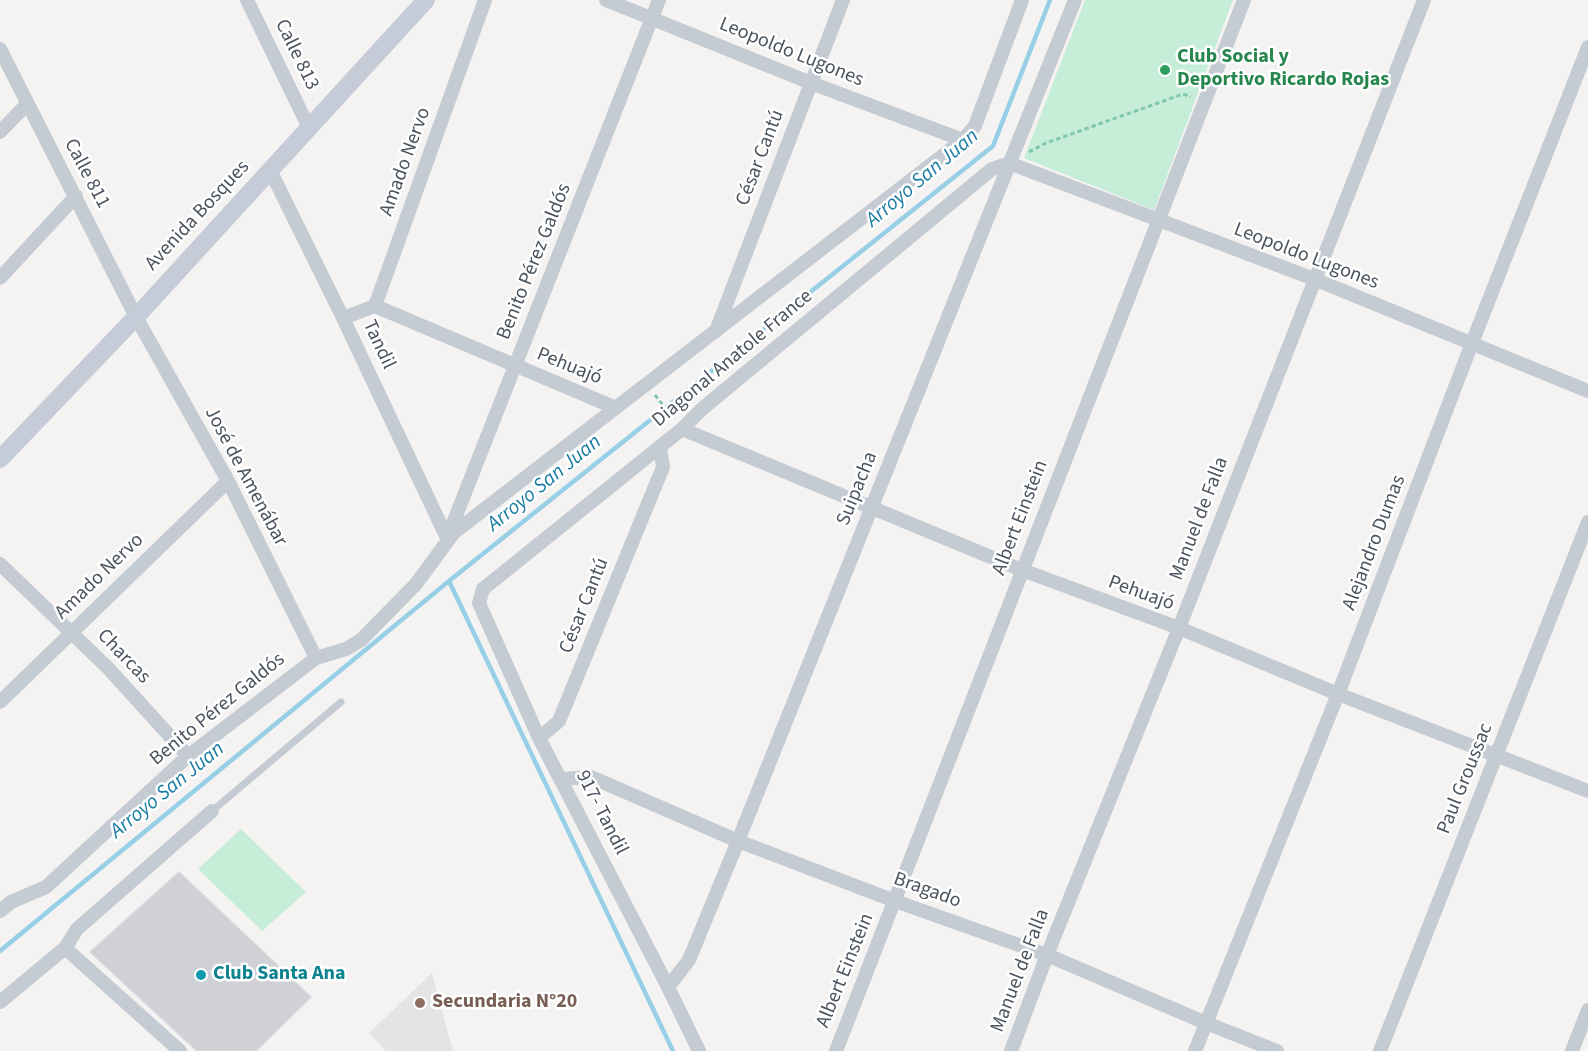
<!DOCTYPE html>
<html>
<head>
<meta charset="utf-8">
<style>
  body { margin:0 }
  canvas { display:block; background:#f4f3f2 }
</style>
</head>
<body>
<canvas width="1588" height="1051"></canvas>
<script>
const g = document.querySelector('canvas').getContext('2d');
g.lineJoin = 'round';
function paint(path, color) {
  g.fillStyle = color;
  g.fill(path, 'evenodd');
}
function poly(rows) {
  const path = new Path2D();
  for (const r of rows) {
    path.moveTo(r[0], r[1]);
    for (let i = 2; i < r.length; i += 2) path.lineTo(r[i], r[i + 1]);
  }
  return path;
}
function strokePath(path, color, width, dash) {
  g.strokeStyle = color;
  g.lineWidth = width;
  g.lineCap = dash ? 'butt' : 'round';
  g.setLineDash(dash || []);
  g.stroke(path);
}
function drawText(font, color, halo, rows, align = 'center') {
  g.font = font + ' "Source Sans 3",sans-serif';
  g.lineWidth = 5;
  g.setLineDash([]);
  g.textBaseline = 'middle';
  g.strokeStyle = halo;
  g.fillStyle = color;
  for (const [text, x, y, turn = 0] of rows) {
    g.save();
    g.translate(x, y);
    g.rotate((+turn || 0) * Math.PI / 180);
    g.textAlign = isNaN(turn) ? turn : align;
    if (halo) g.strokeText(text, 0, 0);
    g.fillText(text, 0, 0);
    g.restore();
  }
}
const education = poly([
  [432,973,453,1051,386,1051,369,1033]
]);
const green = poly([
  [1085,0,1233,0,1154,210,1024,158],
  [241,829,306,892,262,931,198,869]
]);
const stream = poly([
  [449,581,673,1051],
  [0,951,449,581,993,146,1050,0]
]);
const building = poly([
  [179,872,311,997,256,1051,197,1051,90,952,179,872]
]);
const path = poly([
  [1029,152,1046,143,1183,94,1191,97],
  [655,395,673,418]
]);
const service = poly([
  [212,811,341,702]
]);
const minor = poly([
  [247,0,309,128],
  [606,0,811,83,963,140],
  [0,49,136,317,228,481,316,658],
  [0,132,27,104],
  [270,170,343,318,447,538],
  [0,278,76,196],
  [375,306,616,408],
  [343,318,375,306,485,0],
  [716,331,843,0],
  [682,429,1022,570,1179,628,1338,694,1588,791],
  [448,536,659,0],
  [447,538,963,140,975,126,1022,0],
  [0,564,108,668,188,756],
  [0,702,228,481],
  [539,738,559,721,663,467,660,447],
  [561,779,591,777,738,841,895,901,1047,955,1206,1023,1277,1051],
  [0,911,11,902,46,887,188,756,316,658,346,649,361,640,416,584,452,535],
  [65,948,180,1051],
  [668,987,689,960,738,841,1075,0],
  [0,1002,65,948,77,929,212,811],
  [699,1051,668,987,539,738,479,603,483,589,682,429,702,409,992,169,1009,163,1314,279,1588,391],
  [836,1051,1244,0],
  [1011,1051,1047,955,1179,628,1424,0],
  [1195,1051,1338,694,1472,343,1588,47],
  [1380,1051,1588,522],
  [1572,1051,1588,1010]
]);
const secondary = poly([
  [0,459,136,317,426,0]
]);
const markers = [
  [1165,70,6,"#2e9e5b"],
  [201,975,6,"#0f9aa8"],
  [420,1003,6,"#8d6e63"]
];
const streetNames = [
  ["Leopoldo Lugones",791,53,22],
  ["Calle 813",296,55,64],
  ["César Cantú",761,158,-69],
  ["Amado Nervo",406,162,-70],
  ["Calle 811",86,174,62],
  ["Avenida Bosques",198,216,-47],
  ["Leopoldo Lugones",1306,257,21],
  ["Benito Pérez Galdós",535,262,-68],
  ["Tandil",378,345,65],
  ["Diagonal Anatole France",733,359,-40],
  ["Pehuajó",569,367,22],
  ["José de Amenábar",245,477,62],
  ["Suipacha",858,489,-68],
  ["Albert Einstein",1021,518,-69],
  ["Manuel de Falla",1200,519,-69],
  ["Alejandro Dumas",1375,543,-69],
  ["Amado Nervo",100,577,-44],
  ["Pehuajó",1141,594,20],
  ["César Cantú",585,606,-68],
  ["Charcas",123,657,46],
  ["Benito Pérez Galdós",218,710,-39],
  ["Paul Groussac",1466,779,-68],
  ["917- Tandil",601,813,63],
  ["Bragado",927,891,20],
  ["Albert Einstein",846,971,-68],
  ["Manuel de Falla",1021,971,-69]
];
const leisureNames = [
  ["Club Social y",1177,58],
  ["Deportivo Ricardo Rojas",1177,81]
];
const cultureNames = [
  ["Club Santa Ana",213,975]
];
const educationNames = [
  ["Secundaria N°20",432,1003]
];
const waterNames = [
  ["Arroyo San Juan",923,179,-40],
  ["Arroyo San Juan",545,484,-39],
  ["Arroyo San Juan",168,791,-39]
];
paint(education, '#e5e4e4');
paint(green, '#c6edd8');
strokePath(stream, '#97d0e6', 4.5);
paint(building, '#d0d1d6');
strokePath(building, '#d7d8dd', 1.5);
strokePath(path, '#80c8aa', 3, [4.5, 3]);
strokePath(service, '#c4cbd2', 7);
strokePath(minor, '#c4cbd2', 14);
strokePath(secondary, '#c5ccd7', 18);
for (const [x, y, r, color] of markers) {
  const dot = new Path2D();
  dot.arc(x, y, r, 0, 2 * Math.PI);
  g.fillStyle = color;
  g.fill(dot);
  strokePath(dot, '#fff', 2);
}
drawText('20px', '#4b545e', '#fff', streetNames);
drawText('bold 20px', '#27864d', '#fff', leisureNames, 'left');
drawText('bold 20px', '#0d838f', '#fff', cultureNames, 'left');
drawText('bold 20px', '#785e54', '#fff', educationNames, 'left');
drawText('italic 21px', '#197ca3', '#fff', waterNames);
</script>
</body>
</html>
